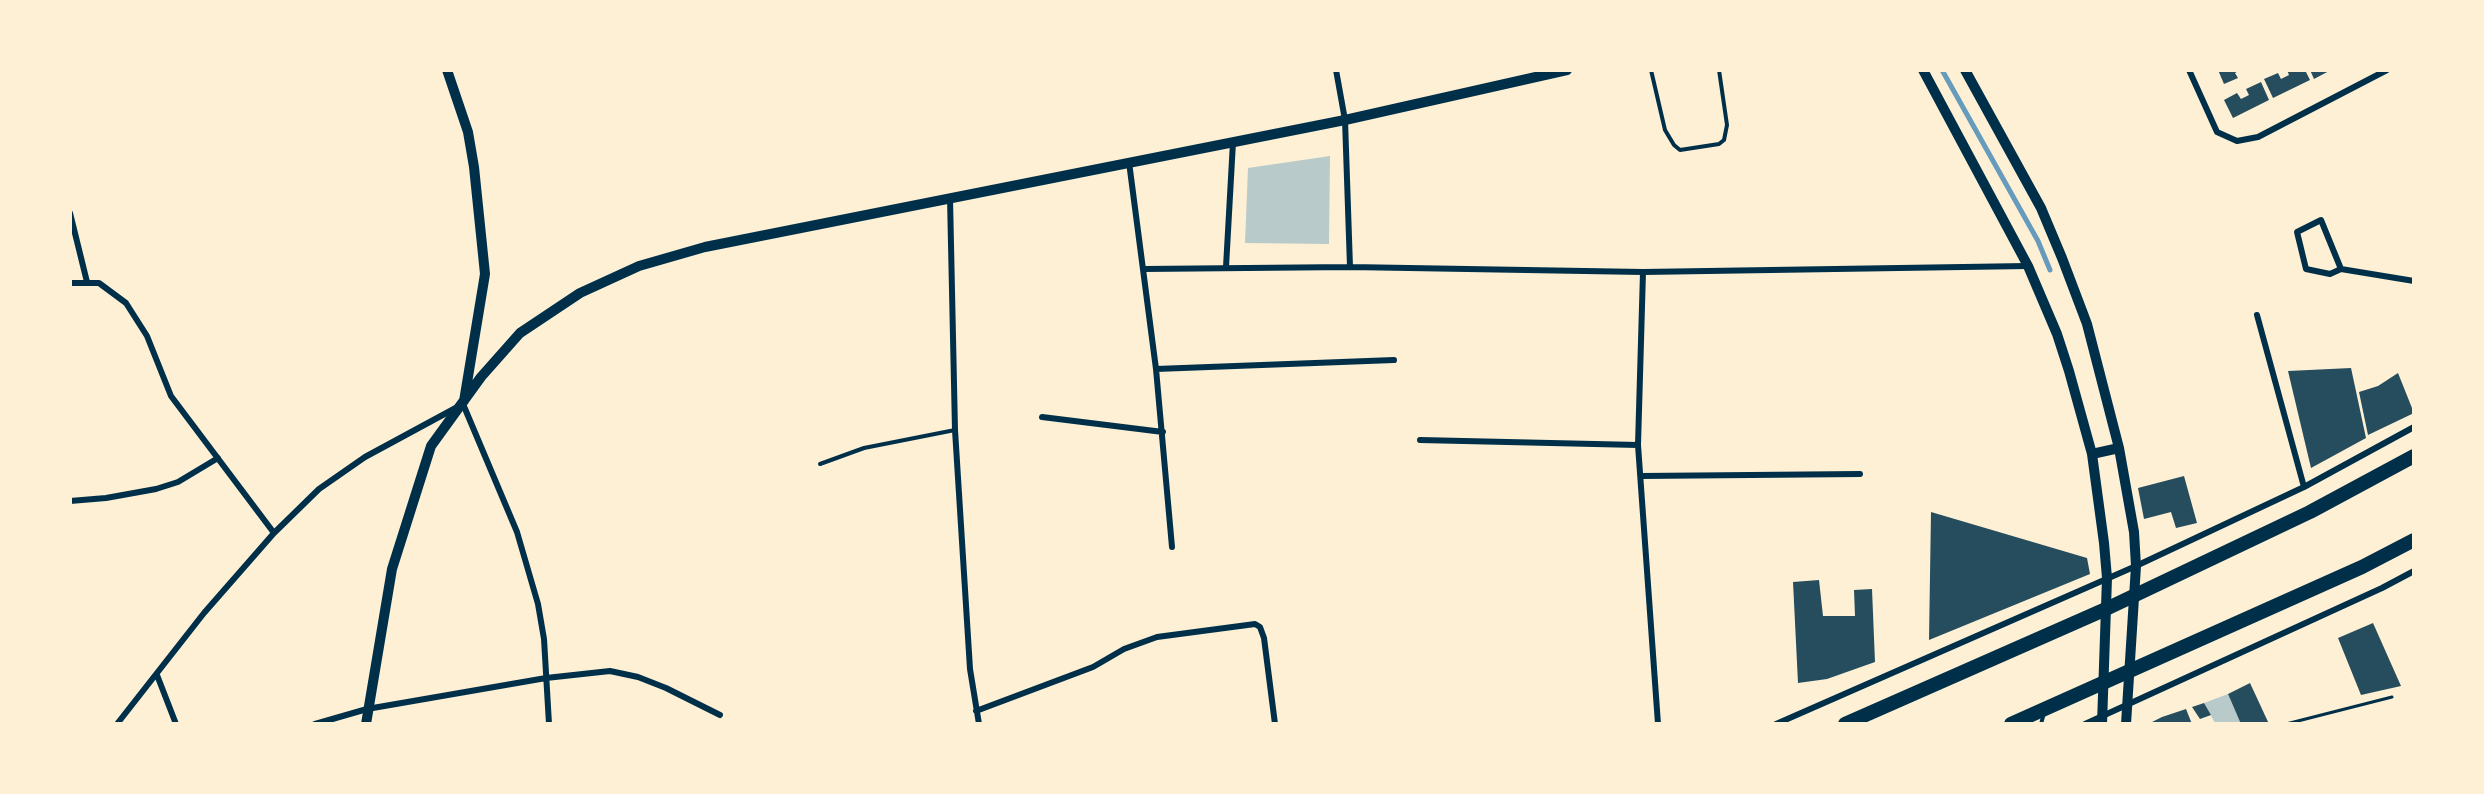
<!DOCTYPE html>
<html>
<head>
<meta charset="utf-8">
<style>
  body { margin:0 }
  #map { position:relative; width:2484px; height:794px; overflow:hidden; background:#fdf0d5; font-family:Ubuntu,sans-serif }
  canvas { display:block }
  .frame { position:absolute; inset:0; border:72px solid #fdf0d5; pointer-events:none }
</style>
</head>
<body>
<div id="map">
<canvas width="2484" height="794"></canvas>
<div class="frame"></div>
</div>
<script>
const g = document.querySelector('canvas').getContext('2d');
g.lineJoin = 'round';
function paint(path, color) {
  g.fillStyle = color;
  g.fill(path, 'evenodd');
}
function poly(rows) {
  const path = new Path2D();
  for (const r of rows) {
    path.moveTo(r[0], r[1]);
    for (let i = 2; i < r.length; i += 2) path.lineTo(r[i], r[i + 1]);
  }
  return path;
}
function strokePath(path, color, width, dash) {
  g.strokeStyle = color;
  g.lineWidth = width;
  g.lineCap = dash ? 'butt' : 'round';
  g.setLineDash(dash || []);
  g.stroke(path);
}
const green = poly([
  [1330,156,1329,244,1245,243,1248,168],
  [2228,694,2241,723,2215,723,2204,703]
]);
const stream = poly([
  [1942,70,2038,241,2050,270]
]);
const building = poly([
  [2218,70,2240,70,2235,73,2238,78,2224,84],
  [2287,70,2305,70,2310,80,2273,98,2264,79,2278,73,2281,79,2289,75],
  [2310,70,2331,70,2314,79],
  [2261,82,2269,100,2233,118,2224,100,2237,93,2241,99,2249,95,2246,89],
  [2351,368,2366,438,2311,468,2288,371],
  [2398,373,2414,413,2368,435,2359,392,2378,386],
  [2184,476,2197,523,2176,528,2171,512,2144,519,2138,488],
  [1931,512,2087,558,2090,574,1929,640],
  [1819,580,1823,616,1855,616,1854,590,1872,589,1875,662,1827,679,1798,683,1793,582],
  [2373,623,2401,686,2361,695,2338,638],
  [2250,683,2269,724,2241,724,2228,694],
  [2204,703,2211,715,2200,719,2192,707],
  [2186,709,2192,724,2148,724,2162,717]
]);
const path = poly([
  [2286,724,2392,697]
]);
const service = poly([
  [1651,70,1665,130,1674,145,1680,150,1719,144,1724,140,1727,125,1719,70],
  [820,464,864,448,955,430],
  [2041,724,2044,713]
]);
const minor = poly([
  [1336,70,1345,120,1350,267],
  [2189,70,2217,132,2237,141,2258,137,2387,70],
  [1129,162,1156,369,1172,547],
  [950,198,955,430,970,669,979,724],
  [70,213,87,282],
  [1226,267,1233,142],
  [1144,269,1350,267,1643,272,2027,266],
  [2341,269,2321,220,2297,232,2306,269,2330,274,2341,269,2414,281],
  [1643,272,1638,445,1658,724],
  [70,283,99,283,126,303,147,336,171,396,274,533],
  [2257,315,2304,487],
  [1156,369,1394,360],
  [1042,417,1163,432],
  [1420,440,1638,445],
  [1641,476,1860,474],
  [70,501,106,498,156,489,178,482,218,458],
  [157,675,176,724],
  [976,711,1093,667,1124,649,1157,637,1255,624,1260,627,1264,638,1275,724],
  [117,724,204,613,274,533,319,489,365,457,463,404,517,532,538,604,544,639,549,724],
  [315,724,367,709,546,678,610,671,638,677,666,688,720,715],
  [1776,724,2136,566,2304,487,2414,427],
  [2085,724,2382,588,2414,571]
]);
const tertiary = poly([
  [447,70,468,132,474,167,485,274,464,401],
  [1923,70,2028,266,2057,334,2069,371,2092,454,2104,543,2107,578,2102,724],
  [1965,70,2041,208,2062,258,2087,324,2119,448,2134,532,2136,566,2126,724],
  [2092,454,2119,448],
  [366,724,392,569,431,446,481,377,520,333,580,293,639,266,705,247,1345,120,1567,70]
]);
const trunk = poly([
  [1845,724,2106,609,2310,512,2414,456],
  [2011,724,2362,567,2414,540]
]);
paint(green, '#b9caca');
strokePath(stream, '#669bbc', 5);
paint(building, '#264d5e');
strokePath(path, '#003049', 3);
strokePath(service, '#003049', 4);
strokePath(minor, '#003049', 6);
strokePath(tertiary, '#003049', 10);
strokePath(trunk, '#003049', 14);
</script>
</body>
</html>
